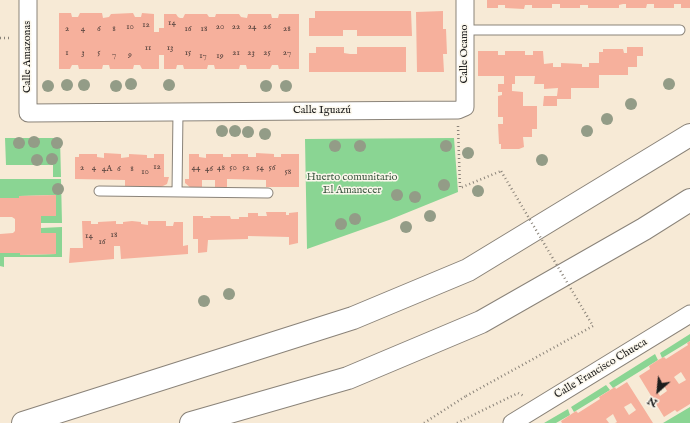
<!DOCTYPE html>
<html>
<head>
<meta charset="utf-8">
<style>
  body { margin:0 }
  #map { position:relative; width:690px; height:423px; overflow:hidden; background:#f7ead6; font-family:"IM FELL English",serif }
  canvas { display:block }
  .north { position:absolute; left:638px; top:371px; width:40px; height:40px; -webkit-text-stroke:3px #fbf7ec; paint-order:stroke; rotate:207deg; font-size:11px; font-weight:700; line-height:16px; text-align:center; color:#1c1c1c }
  .north::after { content:''; display:block; margin:auto; width:14px; height:18px; background:#1c1c1c; clip-path:polygon(50% 0,100% 100%,50% 72%,0 100%) }
</style>
</head>
<body>
<div id="map">
<canvas width="690" height="423"></canvas>
<div class="north">N</div>
</div>
<script>
const g = document.querySelector('canvas').getContext('2d');
g.lineJoin = 'round';
function paint(path, color) {
  g.fillStyle = color;
  g.fill(path, 'evenodd');
}
function poly(rows) {
  const path = new Path2D();
  for (const r of rows) {
    path.moveTo(r[0], r[1]);
    for (let i = 2; i < r.length; i += 2) path.lineTo(r[i], r[i + 1]);
  }
  return path;
}
function strokePath(path, color, width, dash) {
  g.strokeStyle = color;
  g.lineWidth = width;
  g.lineCap = dash ? 'butt' : 'round';
  g.setLineDash(dash || []);
  g.stroke(path);
}
function drawText(font, color, halo, rows, align = 'center') {
  g.font = font + ' "IM FELL English",serif';
  g.lineWidth = 3;
  g.setLineDash([]);
  g.textBaseline = 'middle';
  g.strokeStyle = halo;
  g.fillStyle = color;
  for (const [text, x, y, turn = 0] of rows) {
    g.save();
    g.translate(x, y);
    g.rotate((+turn || 0) * Math.PI / 180);
    g.textAlign = isNaN(turn) ? turn : align;
    if (halo) g.strokeText(text, 0, 0);
    g.fillText(text, 0, 0);
    g.restore();
  }
}
const green = poly([
  [5,138,60,138,61,177,53,177,53,165,6,165],
  [454,138,458,192,389,220,307,249,305,139],
  [0,179,61,179,62,223,41,223,41,216,56,216,56,195,20,196,19,198,0,198],
  [62,227,62,257,4,257,4,267,0,266,0,253,20,253,21,255,56,254,56,233,41,233,41,228],
  [690,334,690,341,662,358,660,353],
  [655,354,658,360,613,388,609,383],
  [606,385,610,390,574,412,571,407],
  [690,407,690,423,663,423],
  [568,409,570,415,556,423,544,423]
]);
const building = poly([
  [487,0,690,0,690,8,681,8,681,4,674,4,674,8,654,8,654,4,647,4,646,8,626,8,626,4,623,4,619,5,619,8,588,8,588,5,580,5,580,8,560,8,560,4,552,4,552,8,532,8,532,5,525,5,524,9,505,8,505,5,498,5,498,8,487,8],
  [315,11,411,11,412,36,357,36,357,30,343,30,343,36,309,36,309,18,315,18],
  [443,11,443,29,446,29,447,54,443,54,444,72,417,72,416,12],
  [59,13,71,13,72,17,78,17,80,13,102,13,103,18,109,17,111,14,133,13,135,17,141,17,142,13,154,14,154,32,159,32,159,28,164,28,164,14,176,14,178,17,180,18,183,18,185,14,207,14,209,17,215,17,216,14,239,14,241,17,247,18,248,14,271,14,272,18,278,18,279,14,299,14,299,69,279,69,278,65,272,65,270,69,247,69,246,65,240,65,239,69,215,69,214,65,208,65,207,69,184,69,183,65,177,65,176,69,164,69,164,55,159,55,159,69,142,69,140,65,134,65,133,69,110,69,109,65,103,65,102,69,79,69,78,65,72,65,70,69,59,69],
  [316,47,344,47,344,53,350,54,357,54,357,47,406,47,406,72,309,72,309,53,316,53],
  [627,47,643,47,643,56,637,56,637,67,628,67,628,75,599,75,599,88,571,88,571,99,557,99,557,106,543,106,544,96,557,96,558,88,544,89,544,84,534,84,535,76,515,76,515,84,512,84,512,91,523,92,523,106,537,106,537,129,532,129,532,137,523,137,524,147,519,149,501,149,501,144,499,144,498,124,503,124,503,117,498,117,498,96,502,95,502,92,498,92,498,84,504,84,504,76,478,76,478,51,498,51,498,55,505,55,505,51,525,51,525,55,533,55,533,51,543,51,544,64,553,63,553,67,561,67,561,63,582,64,582,67,589,67,589,63,599,63,599,52,603,52,603,49,623,49,624,53,627,53],
  [104,153,121,154,121,158,129,157,129,154,147,155,147,158,154,158,154,154,164,154,164,177,169,177,167,184,161,187,125,187,125,180,75,179,75,157,79,157,79,154,97,154,97,157,104,158],
  [256,153,274,154,274,157,281,157,281,154,299,154,299,187,266,187,266,180,227,179,227,188,215,188,215,180,202,180,202,188,191,188,185,183,185,179,189,179,189,154,199,154,199,157,206,158,206,154,223,154,223,157,231,157,231,154,248,154,248,157,256,157],
  [56,195,56,216,41,216,41,233,56,233,56,254,20,255,20,253,0,253,0,234,13,233,15,231,15,219,12,217,0,217,0,198,19,198,19,196],
  [266,212,286,212,286,215,289,215,289,213,298,212,298,243,289,245,289,237,248,236,248,239,208,240,207,252,198,253,198,239,193,239,193,216,203,216,203,218,211,218,210,216,230,216,231,219,239,219,239,217,248,217,248,213,258,213,258,216,267,216],
  [82,221,91,221,91,224,98,224,98,222,116,221,116,224,123,224,123,222,132,221,141,222,141,224,148,225,148,221,166,221,166,226,173,226,174,222,183,222,183,246,188,245,188,254,121,259,120,246,114,246,114,259,69,263,70,248,83,248],
  [690,341,690,404,677,412,675,410,664,417,639,376,650,369,649,366,658,360,664,357,666,359,688,345,687,343],
  [681,372,686,380,679,384,674,377],
  [663,384,667,391,660,396,656,389],
  [627,382,653,423,615,423,617,422,613,414,606,419,609,423,562,423,561,421,576,411,578,413,600,399,599,397,615,387,616,389],
  [631,403,636,410,629,415,624,407]
]);
const path = poly([
  [0,38,11,38],
  [458,126,460,188,501,171],
  [424,423,466,396],
  [457,423,518,393,524,396]
]);
const service = poly([
  [465,30,680,30],
  [99,191,268,193],
  [177,192,178,112]
]);
const minor = poly([
  [28,0,28,113,458,110,465,107,465,0],
  [512,423,690,314]
]);
const motorway = poly([
  [23,423,353,318,468,270,690,135],
  [191,423,348,378,481,322,644,229,690,200]
]);
const pathBridge = poly([
  [466,396,593,326,501,171]
]);
const trees = [
  [131,84],
  [669,84],
  [67,85],
  [84,85],
  [169,85],
  [48,86],
  [116,86],
  [266,86],
  [286,86],
  [631,104],
  [607,119],
  [222,131],
  [235,131],
  [587,131],
  [248,132],
  [265,134],
  [34,142],
  [19,143],
  [57,143],
  [335,146],
  [360,146],
  [446,146],
  [468,153],
  [52,159],
  [37,160],
  [542,160],
  [444,185],
  [58,189],
  [478,191],
  [397,195],
  [415,197],
  [430,216],
  [355,219],
  [341,224],
  [406,227],
  [229,294],
  [204,301]
];
const numberNames = [
  ["14",172,23],
  ["12",146,25],
  ["10",130,27],
  ["20",220,27],
  ["22",236,27],
  ["24",252,27],
  ["26",267,27],
  ["2",67,29],
  ["4",83,29],
  ["6",99,29],
  ["8",114,29],
  ["16",188,29],
  ["18",204,29],
  ["28",287,29],
  ["11",148,48],
  ["13",170,48],
  ["1",67,53],
  ["3",83,53],
  ["5",99,53],
  ["15",188,53],
  ["21",236,53],
  ["23",251,53],
  ["25",267,53],
  ["27",287,53],
  ["7",114,55],
  ["9",130,55],
  ["17",203,56],
  ["19",220,56],
  ["12",157,167],
  ["2",82,168],
  ["4",94,168],
  ["44",196,168],
  ["48",221,168],
  ["50",233,168],
  ["52",246,168],
  ["54",260,168],
  ["56",272,168],
  ["4A",107,169],
  ["6",119,169],
  ["8",132,169],
  ["46",209,169],
  ["10",145,172],
  ["58",288,172],
  ["18",114,235],
  ["14",89,236],
  ["16",102,242]
];
const streetNames = [
  ["Calle Ocamo",465,54,-90],
  ["Calle Amazonas",28,57,-90],
  ["Calle Iguazú",322,111],
  ["Calle Francisco Chueca",601,369,-31]
];
const parkNames = [
  ["Huerto comunitario",352,178],
  ["El Amanecer",352,191]
];
paint(green, '#8ad593');
paint(building, '#f6b09c');
strokePath(service, '#8a8379', 11);
strokePath(minor, '#8a8379', 19);
strokePath(motorway, '#8a8379', 24);
strokePath(path, '#8a8379', 2.5, [1, 3]);
strokePath(service, '#fff', 9);
strokePath(minor, '#fff', 17);
strokePath(motorway, '#fff', 22);
strokePath(pathBridge, '#8a8379', 2.5, [1, 3]);
g.fillStyle = '#939c87';
for (const [x, y] of trees) {
  g.beginPath();
  g.arc(x, y, 6, 0, 2 * Math.PI);
  g.fill();
}
drawText('9px', '#52413c', null, numberNames);
drawText('11px', '#1c1c1c', '#fbf7ec', streetNames);
drawText('11px', '#425d46', '#fbf7ec', parkNames);
</script>
</body>
</html>
